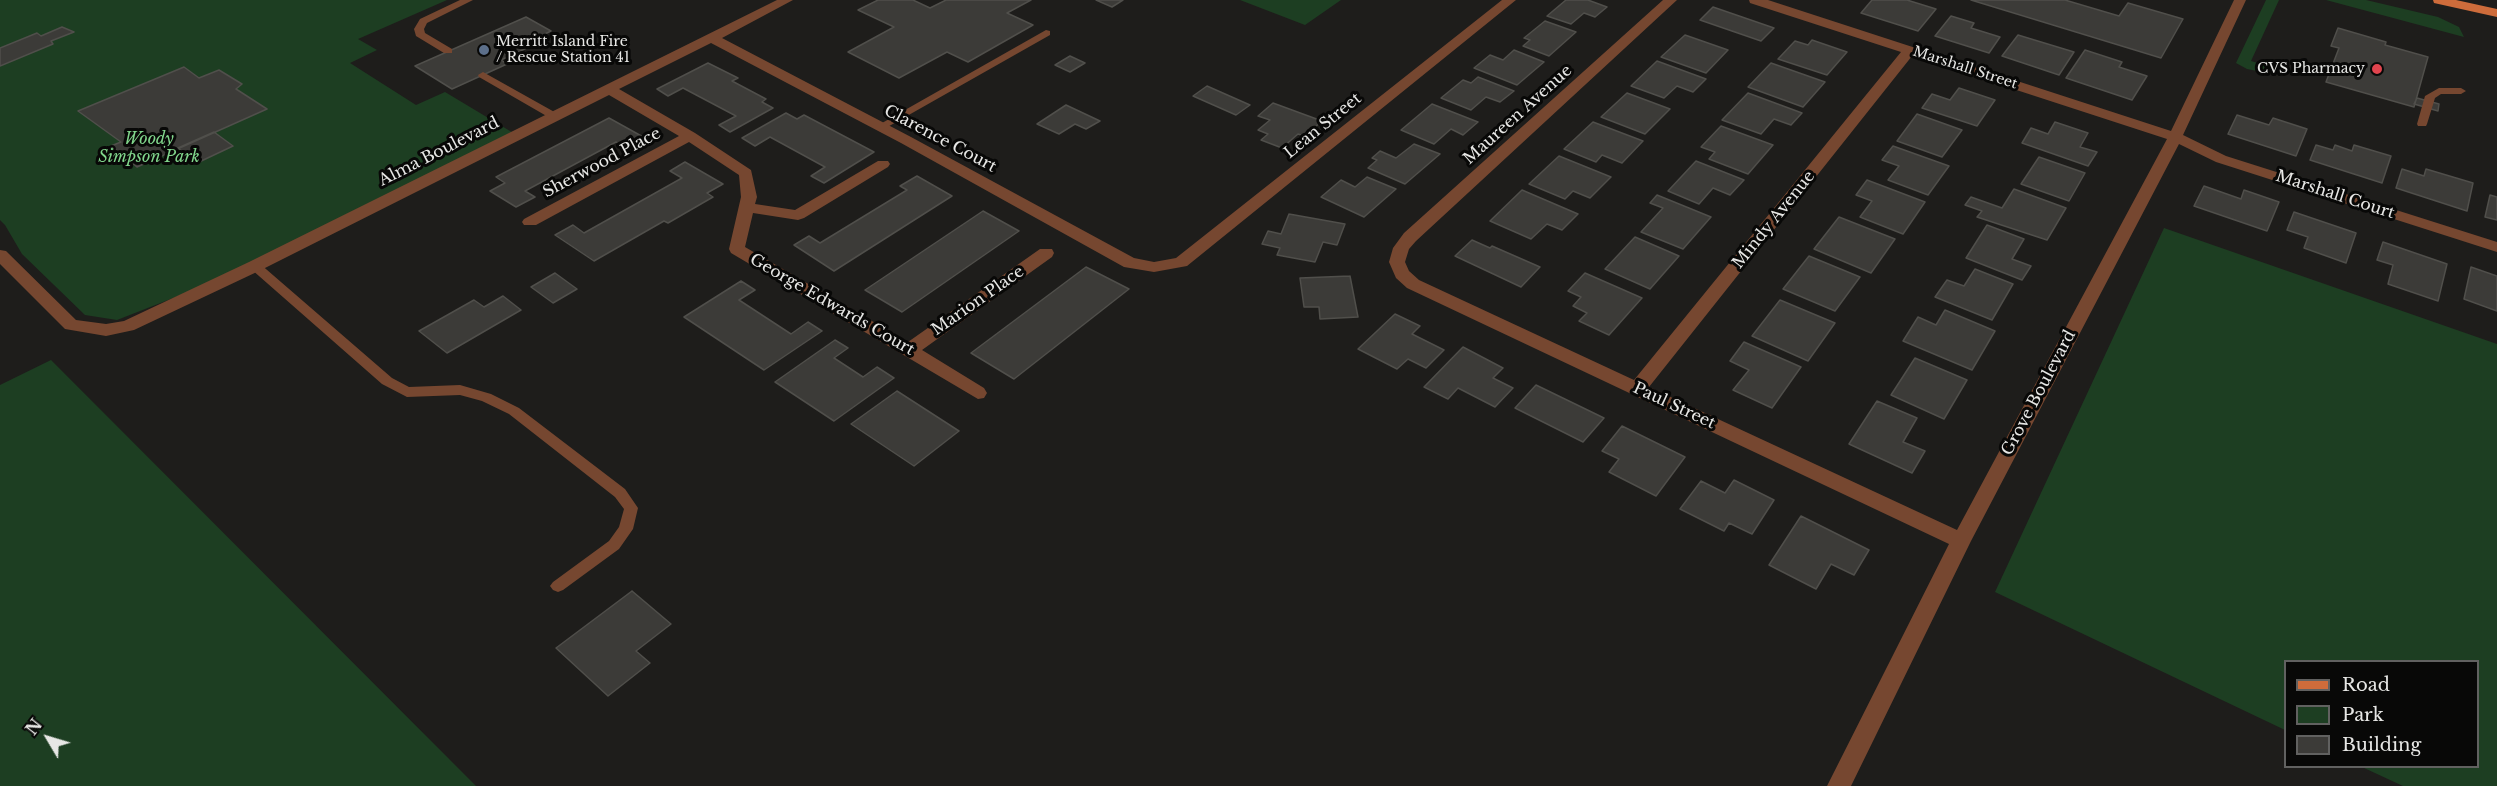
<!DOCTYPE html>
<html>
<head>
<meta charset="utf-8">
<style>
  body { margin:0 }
  #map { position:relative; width:2497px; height:786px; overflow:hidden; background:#1e1d1b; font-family:"Libre Baskerville",serif }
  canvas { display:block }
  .legend { position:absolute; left:2284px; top:660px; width:195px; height:108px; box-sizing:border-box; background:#080807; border:2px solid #616160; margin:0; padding:8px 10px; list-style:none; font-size:18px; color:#e7e7e5 }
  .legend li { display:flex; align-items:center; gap:12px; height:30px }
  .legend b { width:30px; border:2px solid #616160 }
  .north { position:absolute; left:18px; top:708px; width:60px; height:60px; -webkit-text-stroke:4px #080807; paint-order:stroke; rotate:308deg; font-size:16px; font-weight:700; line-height:24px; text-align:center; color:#e7e7e5 }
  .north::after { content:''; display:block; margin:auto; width:21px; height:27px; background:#e7e7e5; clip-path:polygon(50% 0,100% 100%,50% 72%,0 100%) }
</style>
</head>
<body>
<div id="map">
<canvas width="2497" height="786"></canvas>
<ul class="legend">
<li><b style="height:8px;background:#ce6c3b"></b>Road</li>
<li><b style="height:16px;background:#1d3e22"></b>Park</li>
<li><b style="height:16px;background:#3c3b38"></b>Building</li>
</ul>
<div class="north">N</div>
</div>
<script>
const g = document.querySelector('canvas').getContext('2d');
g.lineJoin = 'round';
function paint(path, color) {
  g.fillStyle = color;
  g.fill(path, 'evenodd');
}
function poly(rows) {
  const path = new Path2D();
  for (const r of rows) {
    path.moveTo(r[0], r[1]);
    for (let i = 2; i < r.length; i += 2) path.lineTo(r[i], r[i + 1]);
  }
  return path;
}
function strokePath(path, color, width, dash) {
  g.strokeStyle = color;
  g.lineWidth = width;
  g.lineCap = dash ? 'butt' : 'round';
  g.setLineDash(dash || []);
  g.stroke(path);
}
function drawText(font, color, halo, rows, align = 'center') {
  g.font = font + ' "Libre Baskerville",serif';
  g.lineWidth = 6;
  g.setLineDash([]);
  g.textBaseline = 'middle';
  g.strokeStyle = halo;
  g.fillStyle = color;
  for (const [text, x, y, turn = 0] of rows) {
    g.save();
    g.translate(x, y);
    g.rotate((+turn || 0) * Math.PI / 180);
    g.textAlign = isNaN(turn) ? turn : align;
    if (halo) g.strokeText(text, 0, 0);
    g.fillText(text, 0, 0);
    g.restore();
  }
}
const green = poly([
  [0,0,447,0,358,39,377,50,350,63,416,105,445,92,515,134,255,266,117,320,85,315,22,254,5,225,0,220],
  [1240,0,1341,0,1305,25],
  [2266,0,2279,0,2251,61,2268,66,2270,71,2262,72,2247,69,2236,63],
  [2326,0,2366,0,2438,17,2459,27,2464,37],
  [2164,228,2497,344,2497,786,2403,786,2362,767,2478,766,2478,662,2286,662,2285,730,1995,592],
  [51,360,476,786,0,786,0,385]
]);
const building = poly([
  [878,0,913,0,930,8,946,0,1031,0,1007,13,1033,25,968,62,947,52,899,78,848,52,894,27,858,10,878,0],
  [1096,0,1123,0,1112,7,1096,0],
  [1566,0,1588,0,1607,7,1595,17,1584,13,1571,24,1547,16,1566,0],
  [1872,0,1907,0,1936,9,1918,31,1861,13,1872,0],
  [1971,0,2065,0,2119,16,2128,3,2183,19,2161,58,1971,0],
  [1713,7,1774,28,1761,41,1700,20,1713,7],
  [1951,16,1974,23,1971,28,2000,37,1989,53,1935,36,1951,16],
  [526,17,551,31,526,43,531,46,501,60,507,64,452,89,415,66,526,17],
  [1545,21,1576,32,1549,56,1523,46,1530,40,1524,38,1545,21],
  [62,27,74,32,51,41,53,44,0,66,0,48,37,33,41,36,62,27],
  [2338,28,2386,42,2385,45,2428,57,2414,107,2326,82,2339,48,2331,46,2338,28],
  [1685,35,1728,50,1706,73,1661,57,1685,35],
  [2018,35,2074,52,2059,75,2002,56,2018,35],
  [1812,40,1847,52,1827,75,1778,59,1795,41,1808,45,1812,40],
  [1514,50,1544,62,1517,85,1474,68,1490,55,1503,60,1514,50],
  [2085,50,2122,62,2119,67,2147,76,2132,100,2066,78,2085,50],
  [1070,56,1085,63,1070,72,1055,65,1070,56],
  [1657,61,1706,79,1693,92,1677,86,1664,98,1631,86,1657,61],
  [708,63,738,78,732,81,766,99,762,102,773,108,730,132,719,125,736,116,683,88,668,96,657,89,708,63],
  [1771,63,1825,82,1803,107,1748,87,1771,63],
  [184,67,199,78,219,70,242,84,236,89,267,109,137,167,111,146,121,142,78,111,184,67],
  [1478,77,1514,91,1500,102,1486,97,1471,110,1441,98,1463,80,1471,83,1478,77],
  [1207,86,1250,105,1236,115,1193,96,1207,86],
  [1959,88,1995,100,1977,126,1922,108,1932,94,1950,100,1959,88],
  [1627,93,1670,109,1645,134,1601,117,1627,93],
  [1748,93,1802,113,1791,125,1774,119,1761,134,1722,120,1748,93],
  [2417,98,2439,104,2438,111,2414,104,2417,98],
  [1273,103,1322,121,1305,136,1298,134,1282,148,1261,140,1268,134,1258,130,1270,120,1258,116,1273,103],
  [1432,104,1478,122,1463,135,1451,129,1434,144,1401,130,1432,104],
  [1066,105,1100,121,1086,129,1075,124,1059,134,1037,124,1066,105],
  [786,113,797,119,804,115,874,152,824,183,811,176,825,167,770,137,755,146,742,138,786,113],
  [1917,114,1962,130,1942,157,1897,141,1917,114],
  [2237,115,2269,125,2273,118,2307,129,2296,156,2228,134,2237,115],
  [609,118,645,138,627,148,616,142,525,191,535,197,516,207,490,191,505,183,496,177,609,118],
  [1593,122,1643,141,1622,163,1602,155,1596,162,1564,149,1593,122],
  [2055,122,2088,133,2080,147,2097,152,2088,166,2022,143,2031,128,2048,134,2055,122],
  [1721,126,1773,145,1748,174,1709,159,1715,152,1701,147,1721,126],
  [214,132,233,146,197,163,178,148,214,132],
  [1414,144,1440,154,1405,184,1368,168,1377,160,1372,158,1380,151,1396,158,1414,144],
  [2316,145,2333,150,2335,145,2352,151,2354,145,2391,156,2382,183,2310,160,2316,145],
  [1893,146,1949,166,1928,195,1888,180,1899,166,1882,160,1893,146],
  [1559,156,1611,177,1590,198,1573,191,1565,199,1529,184,1559,156],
  [2039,157,2085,173,2069,201,2021,184,2039,157],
  [1696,161,1744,180,1730,195,1713,188,1699,204,1668,191,1696,161],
  [685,162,723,184,707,193,713,197,668,223,664,221,594,261,555,235,573,225,584,233,682,178,670,171,685,162],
  [2402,169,2424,176,2426,169,2473,183,2467,211,2396,188,2402,169],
  [917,176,952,196,834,271,794,245,809,236,820,243,907,190,900,186,917,176],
  [1367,177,1396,189,1364,217,1321,197,1341,180,1355,187,1367,177],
  [1867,180,1925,202,1903,234,1860,217,1872,201,1856,195,1867,180],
  [2204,186,2241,199,2244,190,2279,202,2267,231,2194,206,2204,186],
  [2014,189,2066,208,2047,240,1977,217,1982,211,1965,205,1971,197,2002,208,2014,189],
  [1522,190,1578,214,1562,230,1547,224,1531,239,1490,221,1522,190],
  [1657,195,1711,217,1683,249,1641,232,1663,208,1650,203,1657,195],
  [2490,195,2497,197,2497,220,2485,217,2490,195],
  [983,211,1019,231,902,312,865,290,983,211],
  [2294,212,2356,233,2346,263,2304,248,2308,237,2287,230,2294,212],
  [1289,214,1345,224,1337,245,1323,242,1315,262,1277,255,1280,248,1262,244,1268,231,1281,234,1289,214],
  [1839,217,1895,239,1871,273,1814,249,1839,217],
  [1987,225,2024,239,2012,259,2031,266,2022,280,1966,258,1987,225],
  [1635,237,1679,256,1650,289,1605,269,1635,237],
  [1472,240,1490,248,1492,246,1540,267,1521,287,1455,256,1472,240],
  [2383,242,2447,264,2438,301,2388,284,2393,265,2377,260,2383,242],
  [1809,256,1860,277,1835,311,1783,289,1809,256],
  [1086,267,1129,289,1014,379,971,353,1086,267],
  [2471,267,2497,276,2497,311,2464,299,2471,267],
  [1975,269,2013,284,1992,320,1935,297,1947,280,1964,286,1975,269],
  [555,273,577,289,553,303,531,287,555,273],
  [1585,273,1642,298,1609,335,1579,321,1587,313,1573,306,1581,297,1568,291,1585,273],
  [1350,276,1358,317,1320,319,1319,307,1304,307,1300,278,1350,276],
  [741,281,755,290,739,300,791,334,808,322,822,331,764,370,684,317,741,281],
  [503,296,521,310,447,353,419,331,474,300,484,307,503,296],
  [1780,300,1835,323,1808,361,1752,336,1780,300],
  [1945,310,1995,331,1972,370,1903,341,1918,317,1936,325,1945,310],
  [1395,314,1420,326,1412,334,1444,350,1426,368,1408,359,1397,369,1358,349,1395,314],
  [835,340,848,348,834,358,863,377,877,367,894,378,834,421,775,382,835,340],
  [1744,342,1801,367,1772,408,1733,390,1749,370,1730,361,1744,342],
  [1463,347,1503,368,1493,378,1513,388,1495,407,1458,388,1448,399,1424,387,1463,347],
  [1915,358,1967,380,1944,419,1891,395,1915,358],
  [1536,385,1604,418,1583,442,1515,408,1536,385],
  [897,391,959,431,914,466,851,424,897,391],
  [1877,401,1917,418,1903,442,1925,451,1912,473,1849,444,1877,401],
  [1622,426,1685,457,1656,496,1609,472,1619,459,1602,451,1622,426],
  [1734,480,1774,500,1752,534,1729,523,1724,531,1680,509,1701,481,1725,493,1734,480],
  [1801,516,1869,550,1854,575,1831,564,1816,589,1769,565,1801,516],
  [632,591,671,624,636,651,650,663,608,696,556,648,632,591]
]);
const lane = poly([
  [460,0,473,0,427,23,424,29,425,33,452,49,452,53,444,53,416,36,414,29,420,19,460,0],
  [1046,30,1050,31,1050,35,884,129,876,129,875,127,1046,30],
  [483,72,558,114,559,116,554,119,550,118,479,77,478,75,483,72],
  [2439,88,2461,88,2466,91,2461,94,2441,94,2435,98,2427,124,2426,126,2418,126,2417,124,2425,96,2439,88],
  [255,262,259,263,392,378,409,387,460,385,491,394,519,408,625,489,638,508,633,529,619,549,563,590,558,592,553,590,550,586,553,582,609,541,619,527,624,509,615,497,509,414,482,401,460,395,407,397,382,384,251,269,249,266,255,262]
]);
const street = poly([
  [777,0,793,0,722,38,911,137,1134,258,1154,262,1176,258,1502,0,1516,0,1187,266,1154,272,1124,267,901,143,711,43,619,89,695,133,751,170,757,197,755,204,795,210,878,161,888,161,890,164,888,167,804,218,798,220,753,213,745,247,908,342,1040,249,1052,249,1054,253,1052,257,922,350,984,388,987,393,984,398,978,399,731,253,729,249,741,197,739,175,689,142,536,225,524,225,522,222,524,219,679,136,609,95,261,270,134,330,106,336,65,329,0,264,0,250,6,251,76,320,106,324,124,321,249,262,777,0],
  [1663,0,1677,0,1416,241,1409,249,1405,262,1409,271,1419,280,1634,380,1901,52,1750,3,1749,0,1768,0,2171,131,2234,0,2246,0,2183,135,2226,156,2497,242,2497,252,2216,162,2179,144,1971,541,1851,786,1827,786,1949,544,1407,288,1396,278,1389,262,1393,248,1404,233,1663,0],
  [1912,56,2167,139,1957,530,1649,387,1912,56]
]);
const primary = poly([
  [2433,0,2456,0,2497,9,2497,17,2434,3,2433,0]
]);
const markers = [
  [484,50,6,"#5c6f8a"],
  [2377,69,6,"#e0444e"]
];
const farPoinames = [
  ["Merritt Island Fire",496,42],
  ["/ Rescue Station 41",496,58],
  ["CVS Pharmacy",2365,69,"right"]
];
const farStreetnames = [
  ["Marshall Street",1965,68,18]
];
const streetNames = [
  ["Maureen Avenue",1518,115,-42],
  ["Lean Street",1323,126,-39],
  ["Clarence Court",940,139,28],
  ["Alma Boulevard",439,152,-27],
  ["Sherwood Place",602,163,-28],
  ["Marshall Court",2335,195,18],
  ["Mindy Avenue",1774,220,-51],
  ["Marion Place",978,301,-35],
  ["George Edwards Court",832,305,30],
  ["Grove Boulevard",2039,393,-62],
  ["Paul Street",1674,406,25]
];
const parkNames = [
  ["Woody",149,139],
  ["Simpson Park",149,157]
];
paint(green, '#1d3e22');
paint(building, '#3c3b38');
strokePath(building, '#504f4b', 1.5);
paint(lane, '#764730');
paint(street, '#764730');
paint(primary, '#ce6c3b');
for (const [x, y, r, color] of markers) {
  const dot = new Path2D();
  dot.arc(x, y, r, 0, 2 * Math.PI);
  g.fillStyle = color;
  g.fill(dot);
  strokePath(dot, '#080807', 2);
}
drawText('14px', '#e7e7e5', '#080807', farPoinames, 'left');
drawText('14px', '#e7e7e5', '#080807', farStreetnames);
drawText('16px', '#e7e7e5', '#080807', streetNames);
drawText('italic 16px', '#81d68c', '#080807', parkNames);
</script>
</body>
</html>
